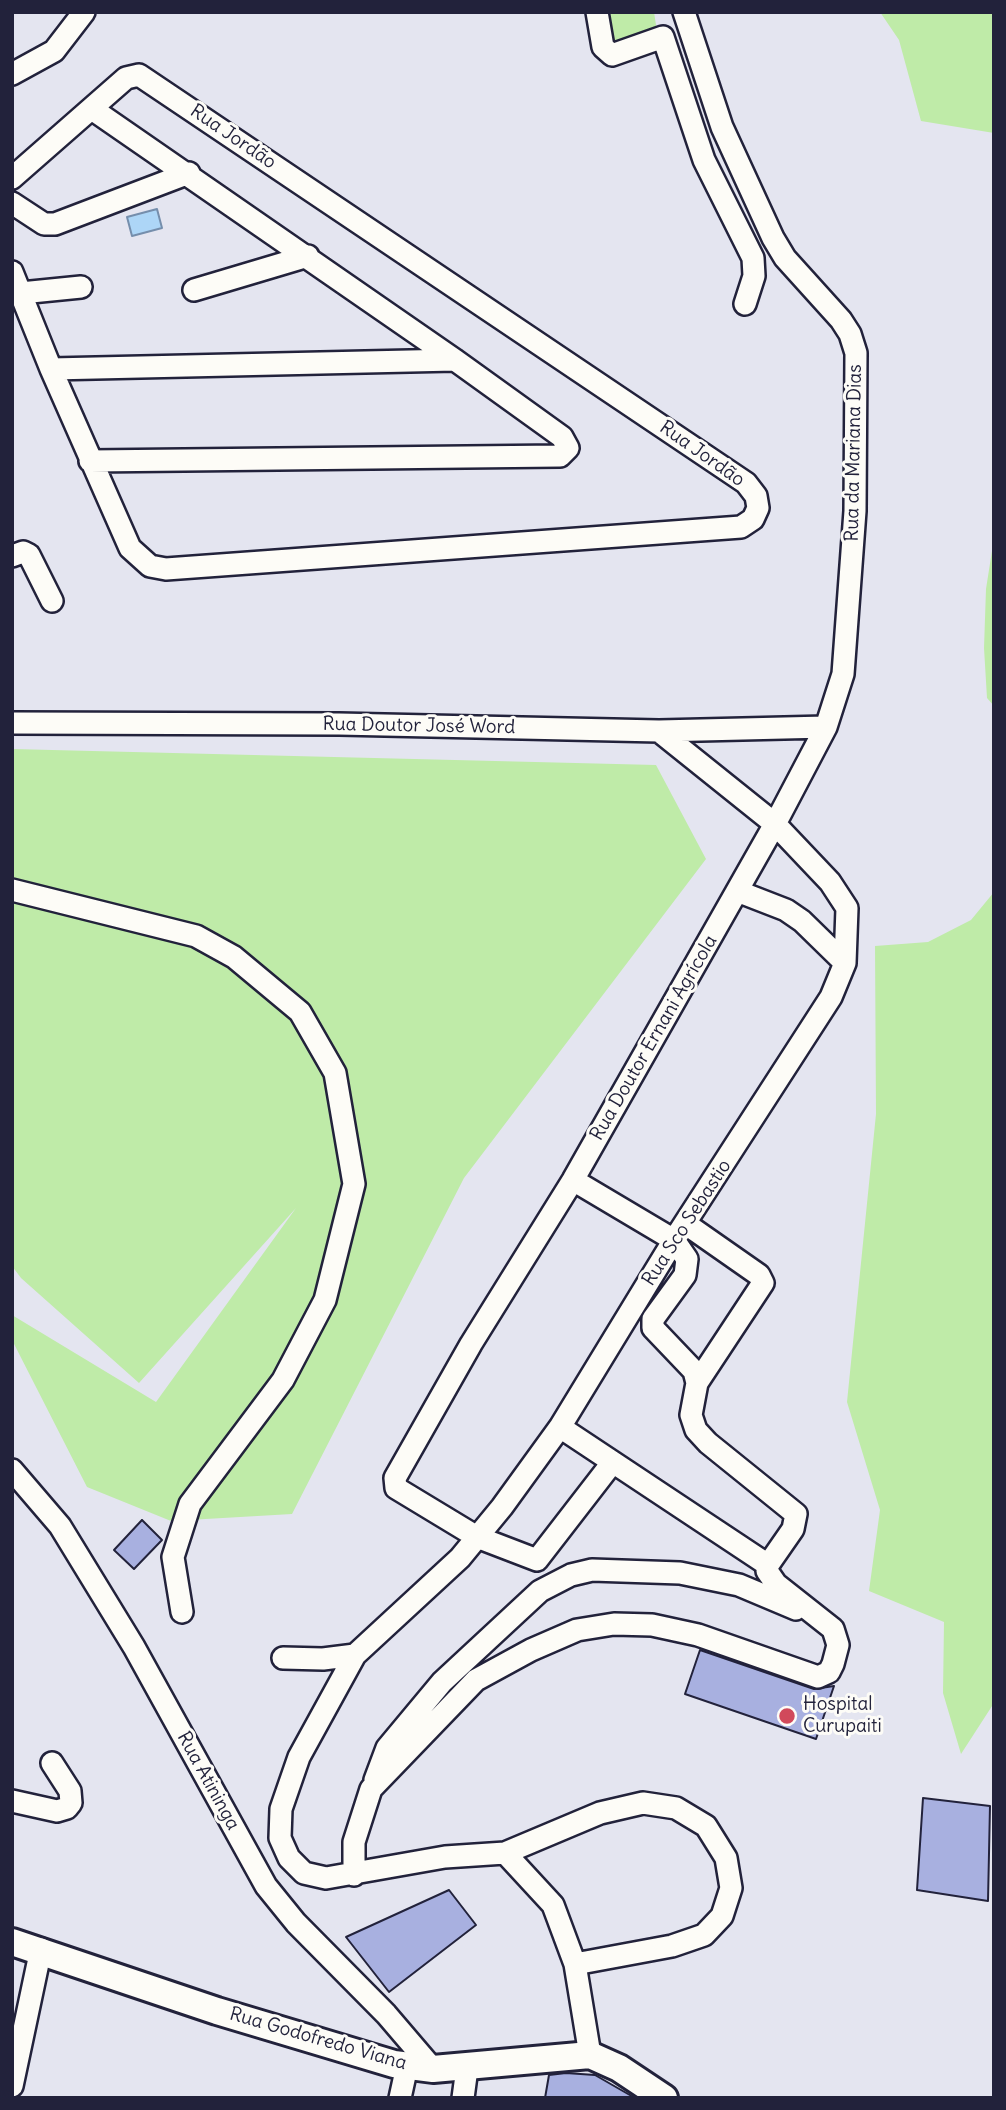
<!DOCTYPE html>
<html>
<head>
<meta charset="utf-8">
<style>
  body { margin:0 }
  #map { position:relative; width:1006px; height:2110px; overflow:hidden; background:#e4e5f0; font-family:Delius,sans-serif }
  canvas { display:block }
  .frame { position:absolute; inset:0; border:14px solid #22223b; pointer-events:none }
</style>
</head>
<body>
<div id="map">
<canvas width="1006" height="2110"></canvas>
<div class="frame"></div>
</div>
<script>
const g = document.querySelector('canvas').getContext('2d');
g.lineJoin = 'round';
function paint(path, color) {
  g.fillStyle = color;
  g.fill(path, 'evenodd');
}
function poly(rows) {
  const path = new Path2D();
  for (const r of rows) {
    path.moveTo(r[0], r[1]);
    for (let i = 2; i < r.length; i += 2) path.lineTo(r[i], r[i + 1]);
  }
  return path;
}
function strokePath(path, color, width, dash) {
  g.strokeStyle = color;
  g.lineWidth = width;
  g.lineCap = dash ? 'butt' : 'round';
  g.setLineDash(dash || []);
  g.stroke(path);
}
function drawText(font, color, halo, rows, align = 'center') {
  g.font = font + ' Delius,sans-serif';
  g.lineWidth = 6;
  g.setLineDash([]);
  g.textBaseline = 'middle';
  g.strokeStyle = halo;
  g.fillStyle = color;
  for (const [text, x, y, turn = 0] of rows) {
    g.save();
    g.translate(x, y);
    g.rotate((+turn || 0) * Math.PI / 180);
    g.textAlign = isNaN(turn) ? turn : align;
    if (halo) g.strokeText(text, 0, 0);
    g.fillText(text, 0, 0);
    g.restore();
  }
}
const green = poly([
  [609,12,654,12,658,38,614,44],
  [880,12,994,12,994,133,921,121,899,40],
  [994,538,994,706,987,698,984,648,986,589],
  [12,749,656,765,706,859,464,1178,292,1514,171,1521,87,1487,12,1340,12,1315,156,1402,296,1208,139,1383,21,1278,12,1266],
  [994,892,994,1703,961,1754,943,1693,944,1622,869,1591,880,1510,847,1402,876,1114,875,946,928,942,971,920]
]);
const water = poly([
  [157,209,162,228,132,236,127,217,157,209]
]);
const building = poly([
  [142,1520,162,1540,134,1569,114,1550,142,1520],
  [700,1650,814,1689,834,1686,816,1739,685,1694,700,1650],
  [923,1798,990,1806,988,1901,917,1890,923,1798],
  [449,1890,476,1925,389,1992,346,1937,449,1890],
  [566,2073,595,2075,635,2098,545,2098,549,2075,566,2073]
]);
const minor = poly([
  [597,12,603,47,612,55,663,37,704,160,753,258,754,276,745,304],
  [12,74,54,51,84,12],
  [12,178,126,78,139,75,746,483,756,496,758,508,753,519,741,527,166,569,150,566,130,548,51,369,12,272],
  [12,203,44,224,55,224,189,173],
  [194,290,308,256],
  [21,293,81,287],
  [51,369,455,360],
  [90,461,560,456,568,448,562,437,455,360,92,109],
  [12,556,23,552,29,555,52,601],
  [12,723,339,724,659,731,826,727],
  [12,890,196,936,234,957,300,1012,335,1073,354,1184,325,1300,283,1380,190,1504,173,1557,182,1612],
  [737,891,786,910,802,921,845,963],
  [573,1180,674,1240,687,1259,685,1275,653,1319,653,1328,694,1371,697,1383],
  [560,1427,768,1565],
  [612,1463,537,1560,477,1537,396,1488,395,1478,471,1344,573,1180,775,824,826,727,843,674,855,511,856,353,850,334,841,320,785,258,773,238,722,127,684,12],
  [12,1470,60,1526,134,1647,266,1886,296,1923,386,2014,433,2069],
  [355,1655,299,1757,281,1809,280,1838,289,1858,304,1873,326,1878,445,1857,505,1853,600,1813,643,1803,676,1808,706,1826,726,1858,731,1888,722,1916,704,1935,672,1946,575,1964,590,2055],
  [283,1658,323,1659,355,1655,460,1558,502,1507,560,1427,674,1240,831,997,845,963,847,908,830,882,775,824,659,731],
  [375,1780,387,1748,442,1682,540,1591,571,1575,592,1570,680,1573,739,1585,796,1609],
  [12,1801,57,1811,67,1808,71,1803,70,1791,52,1763],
  [505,1853,553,1905,575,1964],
  [354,1875,354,1842,371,1789,476,1680,531,1650,577,1630,614,1624,652,1625,698,1635,818,1677,829,1672,833,1664,838,1645,833,1629,776,1584,767,1571,768,1565,793,1529,796,1514,708,1443,696,1430,691,1415,697,1383,763,1283,759,1275,686,1224],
  [12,2086,41,1949],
  [400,2098,407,2066],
  [463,2098,467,2068]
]);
const major = poly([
  [12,1942,217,2011,394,2064,433,2069,590,2055,619,2068,664,2098]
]);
const markers = [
  [787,1716,9,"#d1495b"]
];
const streetNames = [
  ["Rua Jordão",233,137,34],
  ["Rua da Mariana Dias",854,453,-89],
  ["Rua Jordão",702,454,35],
  ["Rua Doutor José Word",419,726,1],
  ["Rua Doutor Ernani Agrícola",654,1038,-60],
  ["Rua Sco Sebastio",687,1223,-57],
  ["Rua Atininga",208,1781,61],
  ["Rua Godofredo Viana",318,2039,16]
];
const poiNames = [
  ["Hospital",803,1705],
  ["Curupaiti",803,1727]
];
paint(green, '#bfeba8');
paint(water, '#add6f7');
strokePath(water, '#758eac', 2);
paint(building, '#a8b0e0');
strokePath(building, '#22223b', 2);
strokePath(minor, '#22223b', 26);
strokePath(major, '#22223b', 32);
strokePath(minor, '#fdfcf7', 21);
strokePath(major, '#fdfcf7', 26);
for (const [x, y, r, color] of markers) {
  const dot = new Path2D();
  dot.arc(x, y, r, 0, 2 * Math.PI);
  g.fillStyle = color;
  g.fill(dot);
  strokePath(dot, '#fdfcf7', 2.5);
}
drawText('19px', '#22223b', '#fdfcf7', streetNames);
drawText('19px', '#22223b', '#fdfcf7', poiNames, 'left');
</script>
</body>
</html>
